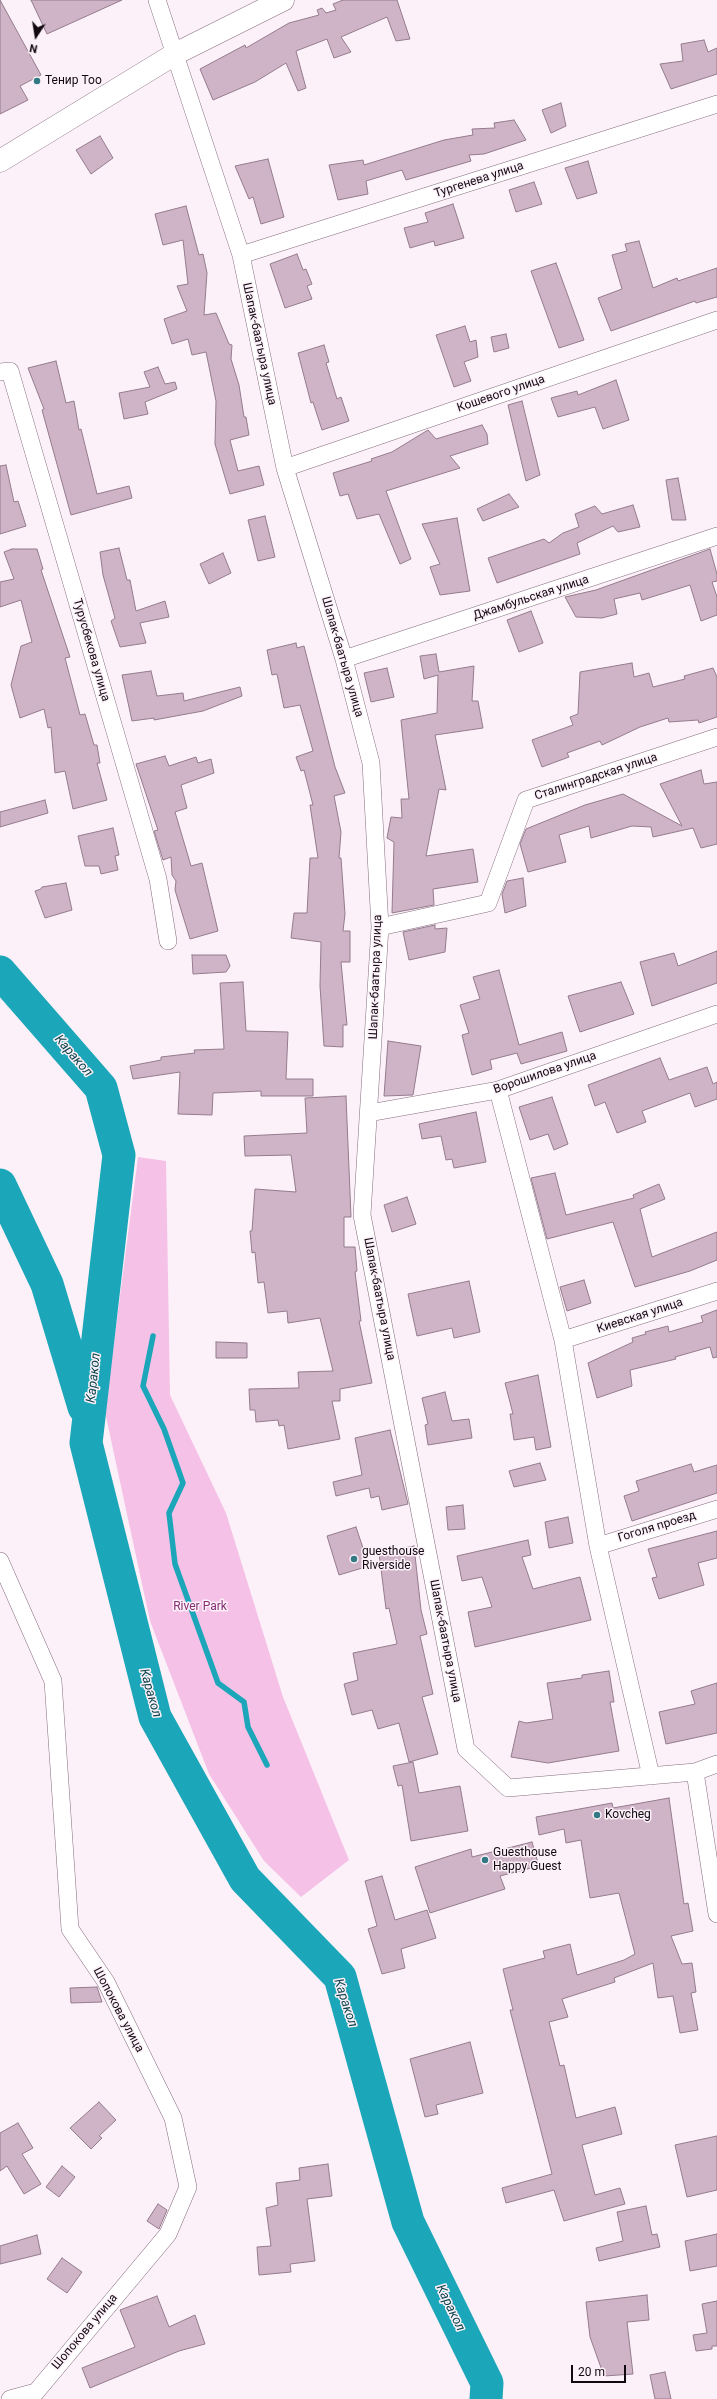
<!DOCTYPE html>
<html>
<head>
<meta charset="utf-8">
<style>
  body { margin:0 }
  #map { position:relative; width:717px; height:2399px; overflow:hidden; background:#fcf1f9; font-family:Roboto,sans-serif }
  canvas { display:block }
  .north { position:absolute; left:16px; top:16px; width:40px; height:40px; -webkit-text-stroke:3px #fcf1f9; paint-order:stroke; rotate:192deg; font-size:11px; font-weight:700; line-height:16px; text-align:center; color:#120910 }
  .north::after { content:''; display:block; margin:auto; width:14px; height:18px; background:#120910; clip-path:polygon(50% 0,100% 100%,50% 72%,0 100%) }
  .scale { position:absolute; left:571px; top:2365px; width:55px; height:18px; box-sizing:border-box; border:2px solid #120910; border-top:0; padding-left:5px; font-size:12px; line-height:14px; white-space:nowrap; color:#120910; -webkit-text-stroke:3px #fcf1f9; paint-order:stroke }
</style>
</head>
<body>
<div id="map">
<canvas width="717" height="2399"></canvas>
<div class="north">N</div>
<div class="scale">20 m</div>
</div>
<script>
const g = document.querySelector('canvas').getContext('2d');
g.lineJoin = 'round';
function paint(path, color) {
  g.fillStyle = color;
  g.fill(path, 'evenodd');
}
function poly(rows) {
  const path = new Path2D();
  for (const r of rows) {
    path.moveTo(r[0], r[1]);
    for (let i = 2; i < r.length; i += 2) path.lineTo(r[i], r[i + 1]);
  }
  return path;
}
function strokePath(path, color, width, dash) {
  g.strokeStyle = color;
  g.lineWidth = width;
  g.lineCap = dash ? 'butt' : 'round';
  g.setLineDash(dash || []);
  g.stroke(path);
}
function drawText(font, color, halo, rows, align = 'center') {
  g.font = font + ' Roboto,sans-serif';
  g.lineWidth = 3;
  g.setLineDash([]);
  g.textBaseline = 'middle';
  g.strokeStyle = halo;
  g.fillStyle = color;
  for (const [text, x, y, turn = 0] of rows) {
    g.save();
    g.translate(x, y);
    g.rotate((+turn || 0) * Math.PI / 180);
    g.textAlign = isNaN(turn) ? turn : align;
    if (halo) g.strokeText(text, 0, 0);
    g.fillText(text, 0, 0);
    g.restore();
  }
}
const green = poly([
  [138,1157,166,1161,170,1395,226,1513,283,1697,349,1860,301,1897,264,1861,209,1774,150,1621,105,1412]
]);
const stream = poly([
  [153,1336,143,1386,164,1429,183,1483,169,1513,175,1564,218,1683,244,1702,248,1727,267,1765]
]);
const river = poly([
  [0,972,101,1088,119,1155,86,1443,155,1717,245,1879,340,1977,408,2222,487,2383,486,2399],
  [0,1185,47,1284,84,1407]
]);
const building = poly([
  [0,0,41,75,20,86,28,100,0,114,0,0],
  [31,0,122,0,47,34,31,0],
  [343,0,397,0,410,39,396,41,387,17,341,37,351,52,334,58,327,39,296,51,306,88,298,91,286,63,255,82,213,100,200,69,245,45,246,48,289,23,319,15,317,10,322,8,326,13,336,10,333,4,343,0],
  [704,40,708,52,717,48,717,74,671,89,660,64,683,61,681,44,704,40],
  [561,103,566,126,551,133,542,110,561,103],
  [514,120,526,140,484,154,469,155,471,161,406,180,402,170,366,181,368,194,338,200,329,165,363,160,364,165,444,140,473,135,472,129,495,128,494,123,514,120],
  [100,136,113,158,91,174,76,150,100,136],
  [268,159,284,217,261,224,253,197,249,199,235,166,268,159],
  [588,161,597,193,577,199,565,168,588,161],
  [534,182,542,204,516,212,509,190,534,182],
  [453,204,464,238,435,246,434,241,410,248,404,228,428,222,425,213,453,204],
  [186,206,199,255,203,254,207,273,204,315,216,313,229,344,232,345,231,359,239,385,244,417,246,417,249,435,230,440,238,471,259,466,264,485,230,494,215,444,216,401,206,352,192,355,188,339,172,344,164,319,187,311,177,286,188,284,183,240,163,245,155,214,186,206],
  [639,241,653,288,677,278,678,281,717,268,717,297,696,303,695,301,611,331,598,298,622,289,612,255,627,251,625,244,639,241],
  [297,254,303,270,306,269,312,284,307,286,312,299,285,308,270,264,297,254],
  [556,263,584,340,559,348,531,271,556,263],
  [465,326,470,342,476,340,478,357,464,362,471,381,454,387,436,335,465,326],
  [506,334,509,348,494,352,491,337,506,334],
  [324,345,329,362,326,363,337,399,341,397,349,421,322,430,313,402,311,403,298,353,324,345],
  [56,361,66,403,74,401,79,430,81,429,97,494,129,486,132,498,71,515,42,410,44,409,28,368,56,361],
  [158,367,165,384,175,382,177,389,145,402,148,414,124,419,119,393,150,387,144,372,158,367],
  [616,380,629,420,603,429,595,407,558,417,551,398,577,391,578,395,616,380],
  [522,401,540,475,526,481,508,405,522,401],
  [482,425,487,434,488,444,450,456,460,468,386,491,411,559,400,564,379,514,357,519,348,494,340,496,333,473,372,461,371,459,392,452,428,430,436,439,482,425],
  [6,465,14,502,18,501,26,526,0,534,0,466,6,465],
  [678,478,686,520,672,520,666,480,678,478],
  [509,494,519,507,483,521,477,509,509,494],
  [633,505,640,527,618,532,613,526,577,543,580,554,497,583,488,558,544,539,549,543,563,533,579,527,575,514,595,506,602,514,633,505],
  [265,516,275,557,258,561,248,520,265,516],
  [457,518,470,591,440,595,430,567,440,564,422,524,457,518],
  [119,548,127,580,130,580,136,611,165,601,169,617,140,623,146,643,120,647,111,621,115,618,103,575,100,552,119,548],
  [12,549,37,549,43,569,41,570,70,657,65,658,80,715,85,714,94,745,97,745,100,763,97,763,107,800,73,809,65,771,55,773,51,727,48,728,44,709,20,718,11,685,21,646,32,642,21,600,0,607,0,582,14,579,4,552,12,549],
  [710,549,717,574,717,581,712,582,717,597,717,615,701,621,690,585,642,600,640,593,614,599,617,614,602,618,576,617,565,597,596,590,710,549],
  [223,553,231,573,209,584,200,564,223,553],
  [531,611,543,643,519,652,507,620,531,611],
  [296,643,297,648,304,646,335,767,345,793,334,796,341,832,339,858,341,858,345,914,343,931,350,931,350,962,341,962,347,1025,343,1025,343,1047,324,1046,320,986,321,942,291,938,294,913,307,913,310,858,318,858,310,805,313,805,304,770,301,771,296,757,313,751,300,705,284,708,277,674,272,675,267,650,296,643],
  [436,654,439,672,474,666,472,701,478,701,483,728,435,735,446,790,439,789,426,856,473,849,478,882,433,889,434,905,392,913,394,842,387,838,391,817,402,818,401,799,409,799,401,720,437,713,438,675,424,679,420,656,436,654],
  [632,663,634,677,649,673,653,687,685,679,684,676,713,668,717,677,717,717,699,723,698,720,669,722,668,718,640,727,602,745,600,741,567,753,569,757,542,767,532,740,573,725,570,717,578,714,580,672,632,663],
  [387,668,394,697,371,702,364,673,387,668],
  [151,671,157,696,183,693,184,701,240,687,242,696,203,711,154,720,154,718,132,721,122,675,151,671],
  [165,756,169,766,196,757,198,763,211,759,214,773,181,785,187,808,175,812,191,866,202,863,218,931,190,939,175,890,176,881,172,875,171,857,163,860,154,831,158,830,136,764,165,756],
  [701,770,704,784,717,782,717,844,701,848,693,828,653,837,651,827,632,826,591,838,589,826,559,835,566,862,528,872,520,844,526,829,585,805,623,794,682,826,660,784,701,770],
  [45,800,48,813,0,827,0,812,45,800],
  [113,828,119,855,115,856,118,870,101,874,99,866,85,866,78,836,113,828],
  [523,878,526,906,505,913,502,894,507,881,523,878],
  [66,883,72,910,45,918,35,891,41,889,42,887,66,883],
  [435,925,435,929,447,928,445,952,409,960,403,932,435,925],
  [717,951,717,983,652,1006,640,962,674,953,678,966,717,951],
  [192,955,226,955,230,966,226,972,193,974,192,955],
  [499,970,519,1045,562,1032,567,1051,521,1064,517,1053,490,1060,492,1069,472,1075,462,1035,469,1033,460,1005,480,999,473,977,499,970],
  [243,982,246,1031,288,1032,286,1079,313,1079,313,1096,261,1096,261,1091,213,1093,212,1115,178,1114,180,1072,133,1079,130,1066,161,1060,161,1057,195,1053,194,1050,224,1049,220,983,243,982],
  [621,982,634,1014,580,1032,568,996,621,982],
  [388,1041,421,1046,413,1095,384,1096,388,1041],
  [660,1058,669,1080,707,1067,713,1084,717,1082,717,1099,695,1107,690,1093,642,1111,646,1122,617,1133,605,1102,595,1106,588,1085,660,1058],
  [346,1096,351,1217,344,1217,344,1247,355,1247,357,1271,355,1272,361,1321,359,1321,372,1383,340,1389,340,1401,332,1401,340,1439,288,1449,284,1425,279,1426,278,1420,256,1422,255,1410,250,1410,249,1389,299,1388,298,1372,333,1371,320,1318,288,1323,287,1311,268,1313,264,1282,258,1283,255,1252,252,1253,250,1231,252,1231,255,1189,296,1192,291,1155,245,1156,244,1136,307,1133,305,1098,346,1096],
  [552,1097,568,1144,554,1150,548,1134,530,1140,519,1107,552,1097],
  [476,1112,486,1162,454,1168,452,1159,446,1160,441,1136,422,1139,419,1124,476,1112],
  [555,1173,566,1215,634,1198,633,1195,659,1184,665,1199,640,1209,652,1257,717,1232,717,1260,690,1271,635,1287,613,1222,547,1239,531,1178,555,1173],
  [407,1197,416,1224,392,1232,384,1205,407,1197],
  [584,1280,591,1303,567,1311,560,1287,584,1280],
  [469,1281,480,1332,454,1338,452,1328,417,1336,408,1294,469,1281],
  [717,1310,717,1357,713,1358,710,1347,675,1357,676,1359,630,1370,632,1386,597,1398,588,1363,633,1342,632,1338,646,1334,645,1332,668,1326,669,1332,703,1322,701,1316,717,1310],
  [216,1342,247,1343,247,1358,216,1358,216,1342],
  [538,1375,551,1447,536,1450,534,1437,514,1440,510,1414,513,1414,505,1383,538,1375],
  [445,1392,452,1421,469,1419,472,1438,428,1445,425,1425,428,1424,422,1398,445,1392],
  [390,1430,408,1504,382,1510,379,1496,371,1498,369,1488,336,1496,333,1482,362,1475,355,1438,390,1430],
  [540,1463,546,1480,514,1487,509,1471,540,1463],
  [691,1464,694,1472,717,1465,717,1493,632,1521,624,1496,639,1491,636,1481,691,1464],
  [463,1505,465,1529,448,1530,446,1507,463,1505],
  [568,1517,573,1543,549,1548,545,1522,568,1517],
  [356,1527,369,1566,339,1575,327,1536,356,1527],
  [717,1531,717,1558,698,1563,704,1585,659,1599,652,1578,657,1577,648,1549,717,1531],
  [528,1540,531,1555,522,1557,533,1589,580,1577,591,1620,475,1647,468,1612,492,1607,482,1577,462,1581,457,1556,528,1540],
  [414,1546,421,1610,427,1634,420,1636,433,1694,422,1697,438,1754,409,1762,399,1723,378,1729,372,1710,352,1715,344,1684,358,1680,353,1653,397,1644,389,1608,386,1609,379,1553,414,1546],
  [609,1671,614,1702,610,1702,619,1751,548,1763,511,1757,519,1721,526,1723,553,1719,547,1683,582,1678,582,1675,609,1671],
  [717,1683,717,1733,666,1744,659,1712,695,1704,691,1691,717,1683],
  [413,1762,419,1793,460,1786,468,1831,411,1841,402,1785,398,1786,393,1766,413,1762],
  [669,1798,684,1904,688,1903,693,1931,671,1936,682,1964,692,1963,696,1992,691,1993,698,2030,680,2033,673,1996,658,1998,653,1963,614,1978,615,1982,562,1999,568,2017,549,2022,560,2066,564,2065,576,2118,615,2107,622,2134,582,2145,595,2195,620,2188,625,2204,564,2221,554,2190,506,2203,502,2188,552,2174,510,2010,513,2010,503,1969,545,1958,543,1951,570,1944,577,1975,624,1960,635,1954,619,1893,590,1898,581,1840,566,1843,564,1829,539,1835,536,1817,612,1803,613,1808,669,1798],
  [532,1842,539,1866,500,1876,505,1889,430,1913,415,1867,471,1849,472,1857,532,1842],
  [382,1876,395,1920,427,1910,436,1938,401,1949,405,1968,382,1974,368,1929,377,1926,365,1881,382,1876],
  [97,1987,102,2002,71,2003,70,1988,97,1987],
  [470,2042,483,2093,436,2105,438,2114,425,2117,410,2059,470,2042],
  [99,2102,116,2120,99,2136,102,2138,91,2149,70,2128,99,2102],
  [18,2123,33,2148,22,2154,41,2184,24,2194,7,2166,0,2171,0,2133,18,2123],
  [717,2136,717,2190,687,2197,675,2145,717,2136],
  [328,2164,332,2196,307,2199,315,2261,290,2264,291,2272,259,2275,257,2247,271,2246,266,2208,278,2205,276,2183,300,2180,299,2168,328,2164],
  [62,2166,75,2177,59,2197,46,2187,62,2166],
  [158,2204,167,2210,159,2229,147,2221,158,2204],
  [646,2206,652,2235,657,2234,660,2247,599,2261,596,2248,623,2241,617,2212,646,2206],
  [717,2234,717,2266,690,2271,685,2241,717,2234],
  [37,2235,41,2254,0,2264,0,2246,37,2235],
  [62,2258,82,2272,67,2293,47,2279,62,2258],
  [647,2295,649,2320,627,2322,633,2374,604,2376,590,2337,586,2302,647,2295],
  [157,2296,169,2327,195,2315,205,2344,179,2351,90,2388,82,2368,135,2347,120,2310,157,2296],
  [717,2301,717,2346,712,2346,712,2349,696,2351,693,2335,707,2333,702,2304,717,2301],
  [665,2372,671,2399,655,2399,650,2375,665,2372]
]);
const street = poly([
  [157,0,241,255,285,468,344,659,371,763,380,927,362,1215,466,1749,508,1788,695,1772,717,1914],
  [241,255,717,104],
  [0,372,10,371,158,879,168,941],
  [285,468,717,320],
  [344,659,717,536],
  [380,927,488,903,526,800,717,737],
  [498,1090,563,1340,598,1546,651,1776],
  [369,1113,498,1090,717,1014],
  [563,1340,717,1291],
  [598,1546,717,1509],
  [0,1561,53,1681,70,1929,106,1982,173,2118,188,2187,168,2234,36,2392],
  [695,1772,717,1764],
  [10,2399,36,2392]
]);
const secondary = poly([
  [0,161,175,54,283,0]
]);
const markers = [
  [37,81,4,"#327984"],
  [354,1559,4,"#327984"],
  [597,1815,4,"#327984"],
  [485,1860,4,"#327984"]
];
const poiNames = [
  ["Тенир Тоо",45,81],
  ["guesthouse",362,1552],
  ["Riverside",362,1566],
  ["Kovcheg",605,1815],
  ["Guesthouse",493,1853],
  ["Happy Guest",493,1867]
];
const streetNames = [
  ["Тургенева улица",479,180,-18],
  ["Шапак-баатыра улица",259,344,78],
  ["Кошевого улица",501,394,-19],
  ["Джамбульская улица",531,598,-18],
  ["Турусбекова улица",91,650,74],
  ["Шапак-баатыра улица",342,657,74],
  ["Сталинградская улица",596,777,-18],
  ["Шапак-баатыра улица",376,977,-88],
  ["Ворошилова улица",545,1073,-19],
  ["Шапак-баатыра улица",379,1299,79],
  ["Киевская улица",640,1316,-18],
  ["Гоголя проезд",657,1527,-17],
  ["Шапак-баатыра улица",445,1641,79],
  ["Шопокова улица",118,2010,62],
  ["Шопокова улица",85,2332,-50]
];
const parkNames = [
  ["River Park",200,1607]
];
const waterNames = [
  ["Каракол",73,1056,49],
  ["Каракол",94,1378,-84],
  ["Каракол",150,1693,74],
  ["Каракол",345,2003,72],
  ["Каракол",450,2308,64]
];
paint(green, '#f5c1e7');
strokePath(stream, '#1ba7b9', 5.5);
strokePath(river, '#1ba7b9', 33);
paint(building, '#cfb4c7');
strokePath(building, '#947b8d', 1);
strokePath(street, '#866d7e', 18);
strokePath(secondary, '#866d7e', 23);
strokePath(street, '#fff', 17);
strokePath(secondary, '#fff', 22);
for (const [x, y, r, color] of markers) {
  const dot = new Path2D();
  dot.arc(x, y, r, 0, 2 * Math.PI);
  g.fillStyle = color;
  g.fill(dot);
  strokePath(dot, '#fcf1f9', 1.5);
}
drawText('12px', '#120910', '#fcf1f9', poiNames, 'left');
drawText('12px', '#120910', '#fcf1f9', streetNames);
drawText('12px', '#832f72', '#fcf1f9', parkNames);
drawText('italic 13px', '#0c444c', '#fcf1f9', waterNames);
</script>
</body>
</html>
